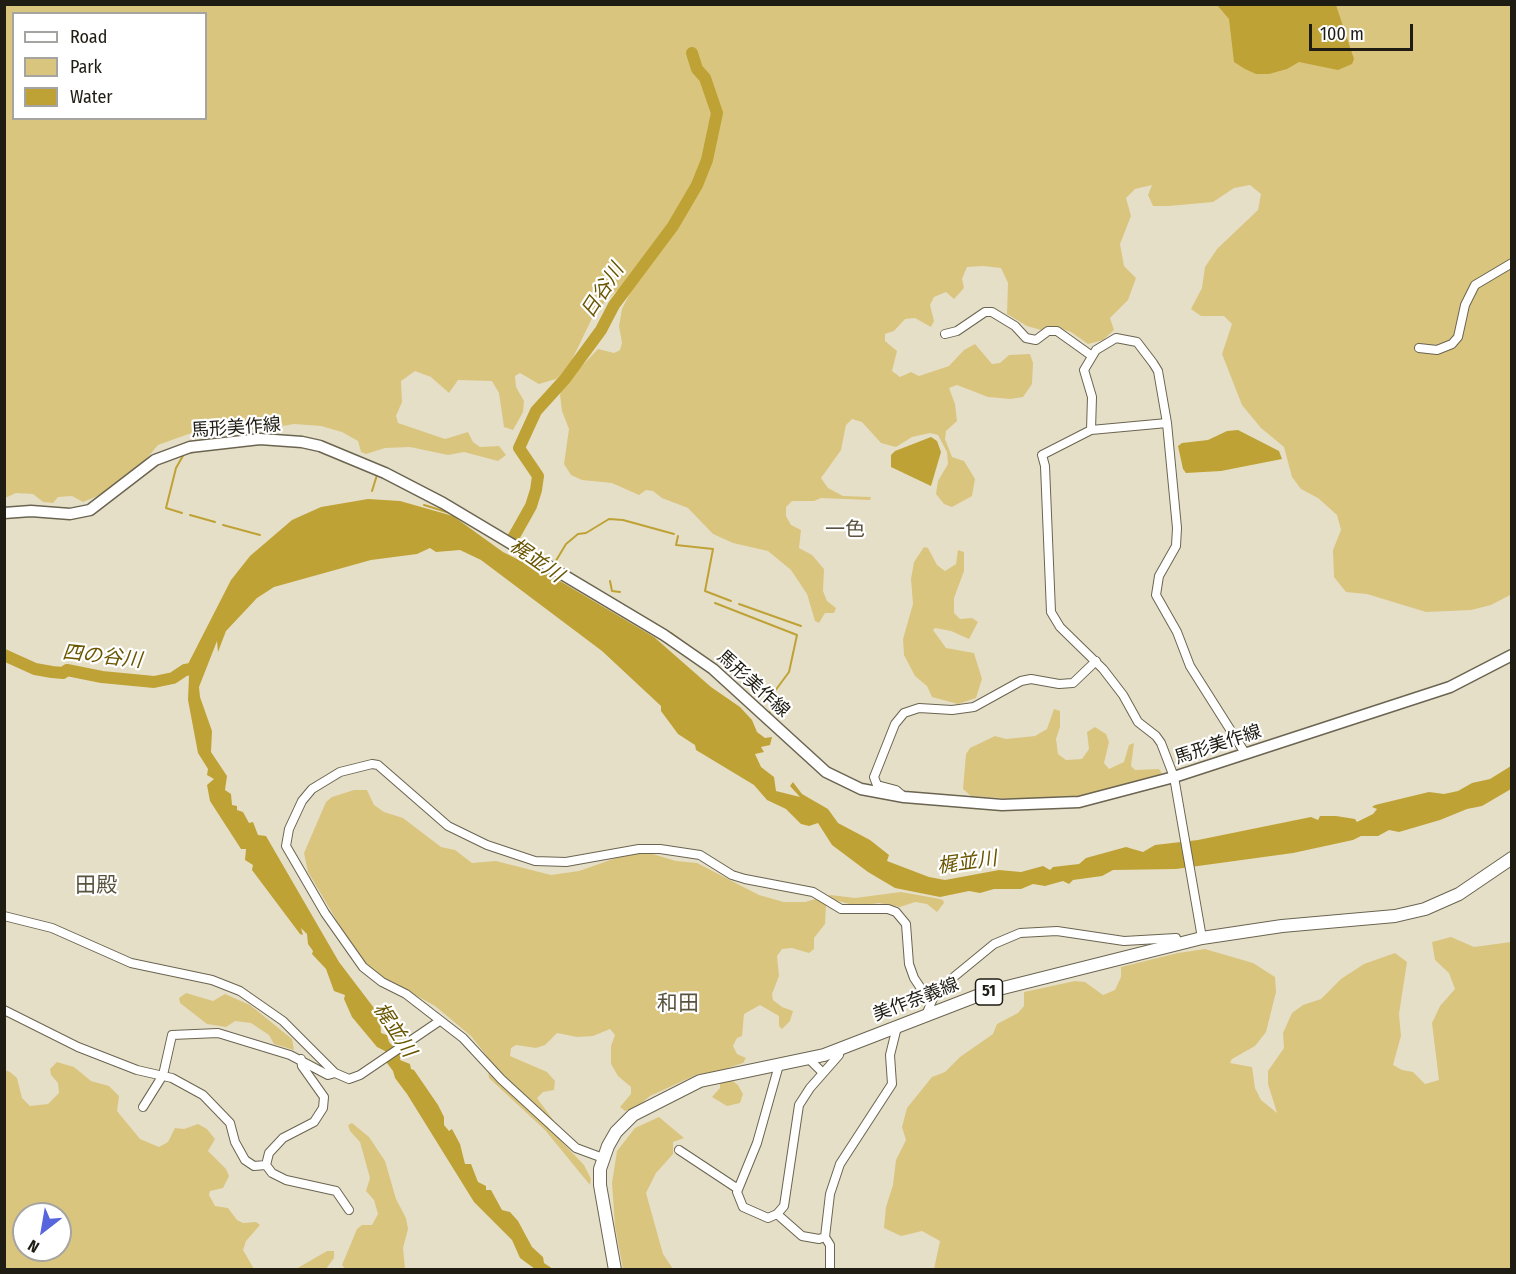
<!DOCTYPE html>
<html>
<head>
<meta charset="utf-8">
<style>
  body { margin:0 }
  #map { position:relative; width:1516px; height:1274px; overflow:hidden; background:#e6dfc8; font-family:"Fira Sans Condensed",sans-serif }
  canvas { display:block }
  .frame { position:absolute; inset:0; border:6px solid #1e1c13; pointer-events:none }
  .legend { position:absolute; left:12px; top:12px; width:195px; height:108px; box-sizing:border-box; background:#fff; border:2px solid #a5a4a1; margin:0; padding:8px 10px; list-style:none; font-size:18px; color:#1e1c13 }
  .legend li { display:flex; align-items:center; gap:12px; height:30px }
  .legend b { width:30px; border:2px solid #a5a4a1 }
  .north { position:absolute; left:12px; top:1202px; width:60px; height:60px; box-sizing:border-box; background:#fff; border:2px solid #a5a4a1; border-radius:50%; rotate:211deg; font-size:16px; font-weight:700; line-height:24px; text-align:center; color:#1e1c13 }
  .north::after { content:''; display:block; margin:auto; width:21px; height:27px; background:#5766dc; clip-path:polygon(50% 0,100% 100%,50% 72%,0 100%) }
  .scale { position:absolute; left:1309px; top:24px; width:104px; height:27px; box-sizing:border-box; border:3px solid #1e1c13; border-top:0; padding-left:8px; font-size:18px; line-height:21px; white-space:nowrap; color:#1e1c13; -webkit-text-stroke:4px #fff; paint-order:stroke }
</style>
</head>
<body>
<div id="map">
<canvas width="1516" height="1274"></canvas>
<div class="frame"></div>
<ul class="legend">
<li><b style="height:8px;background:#fff"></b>Road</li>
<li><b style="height:16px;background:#dac57f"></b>Park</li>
<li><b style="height:16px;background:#bfa235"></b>Water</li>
</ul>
<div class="north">N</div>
<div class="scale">100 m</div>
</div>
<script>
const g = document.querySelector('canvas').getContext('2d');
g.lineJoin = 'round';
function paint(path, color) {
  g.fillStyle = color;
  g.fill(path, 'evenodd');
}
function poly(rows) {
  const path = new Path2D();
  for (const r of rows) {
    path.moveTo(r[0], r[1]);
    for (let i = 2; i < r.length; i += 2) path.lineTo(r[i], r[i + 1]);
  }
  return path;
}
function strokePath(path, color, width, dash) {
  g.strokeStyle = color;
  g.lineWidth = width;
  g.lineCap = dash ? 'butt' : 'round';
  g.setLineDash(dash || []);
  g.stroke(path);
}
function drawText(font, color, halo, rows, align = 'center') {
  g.font = font + ' "Fira Sans Condensed","Noto Sans JP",sans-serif';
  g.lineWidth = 4.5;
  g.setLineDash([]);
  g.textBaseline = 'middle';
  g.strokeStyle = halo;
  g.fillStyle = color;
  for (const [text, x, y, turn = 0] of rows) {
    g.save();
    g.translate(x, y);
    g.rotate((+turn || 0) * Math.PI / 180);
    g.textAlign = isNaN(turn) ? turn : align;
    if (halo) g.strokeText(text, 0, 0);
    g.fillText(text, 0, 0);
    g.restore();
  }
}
const green = poly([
  [5,5,1511,5,1512,594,1491,605,1471,610,1426,612,1367,594,1346,592,1334,577,1333,550,1341,530,1337,515,1318,498,1301,489,1292,477,1284,447,1261,428,1242,405,1222,354,1232,324,1224,316,1201,316,1191,309,1202,288,1205,267,1217,249,1258,210,1261,194,1250,185,1234,188,1213,202,1169,206,1153,206,1148,195,1152,185,1135,189,1126,198,1131,216,1120,244,1124,266,1136,278,1128,300,1110,318,1114,330,1103,340,1088,344,1071,332,1056,327,1041,330,1027,326,1007,314,1008,283,1001,268,983,266,967,267,962,279,964,288,954,299,946,292,934,297,930,305,934,321,931,327,915,318,905,319,894,331,885,334,885,341,897,351,892,371,900,377,911,372,919,376,949,366,964,350,975,344,992,364,1000,363,1009,355,1030,354,1033,363,1032,384,1023,397,1010,399,988,397,957,385,949,388,955,404,957,421,946,431,945,439,952,457,964,461,975,479,972,496,952,507,944,504,936,494,938,481,948,464,947,452,938,435,930,433,912,437,896,447,881,443,862,422,852,419,846,425,841,450,821,478,828,488,843,496,871,497,870,500,821,498,814,501,792,501,786,507,786,516,791,525,801,530,799,548,812,555,824,569,823,591,827,601,836,608,834,613,825,613,819,623,815,621,807,594,791,570,768,551,733,543,713,534,688,508,662,498,653,491,646,490,639,495,612,483,582,480,571,475,564,464,569,429,562,411,560,395,563,386,598,349,614,353,620,350,622,343,619,326,622,309,630,293,626,285,615,292,595,312,568,368,556,379,539,384,520,373,515,376,516,387,524,401,523,412,513,430,504,427,499,393,492,381,458,380,449,393,431,377,415,371,401,381,402,402,396,416,398,423,445,439,468,432,473,442,480,447,499,446,506,455,498,461,464,452,448,455,410,447,385,448,366,454,361,452,358,441,342,432,321,426,294,424,265,429,231,431,208,427,158,445,142,464,110,491,83,502,72,496,58,497,53,503,43,502,33,494,16,493,5,498],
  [14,14,206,14,206,118,14,118],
  [924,547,928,548,937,565,945,571,956,564,958,550,964,552,964,571,954,598,954,613,960,619,972,618,978,622,969,639,951,631,935,628,933,630,946,648,974,653,982,679,976,698,958,704,932,697,927,686,915,676,904,655,903,639,913,604,911,579,914,562],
  [1054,709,1060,711,1060,727,1056,739,1058,754,1066,760,1082,759,1089,749,1087,732,1095,727,1106,734,1109,742,1104,763,1109,769,1124,762,1129,745,1134,743,1131,766,1135,770,1159,769,1162,774,1078,798,1031,800,971,796,963,789,966,754,970,748,995,736,1006,739,1035,736,1047,729],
  [354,790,367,790,374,805,384,812,403,818,441,847,455,850,472,863,496,861,551,875,579,871,616,858,646,852,676,861,697,863,759,895,784,902,805,902,831,895,855,898,901,892,935,898,943,900,944,903,937,912,927,904,915,902,900,907,879,903,857,906,834,900,826,904,825,924,814,938,814,949,809,953,792,948,782,949,777,956,779,976,772,994,773,1000,782,1007,793,1011,790,1021,782,1029,779,1026,779,1016,760,1005,744,1014,742,1036,737,1038,733,1046,737,1054,746,1058,743,1063,728,1068,730,1079,738,1085,743,1094,740,1103,727,1106,712,1097,720,1088,720,1081,710,1073,698,1074,650,1096,637,1107,625,1111,620,1107,631,1094,631,1087,618,1076,611,1064,611,1046,615,1035,610,1029,593,1036,577,1037,557,1033,545,1045,536,1048,516,1045,511,1048,510,1056,547,1072,555,1081,554,1090,543,1092,537,1098,559,1128,561,1141,584,1165,591,1179,590,1185,545,1130,489,1078,486,1055,471,1036,435,1006,376,973,360,957,337,921,308,872,304,853,326,802,332,797],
  [1451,937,1474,947,1511,942,1511,1269,934,1269,940,1241,922,1231,901,1236,884,1228,886,1207,893,1185,896,1160,906,1140,902,1127,907,1108,932,1077,945,1072,960,1057,993,1034,997,1024,1018,1013,1024,1006,1024,992,1075,981,1085,982,1103,995,1115,990,1121,977,1121,967,1178,953,1205,949,1253,963,1275,977,1276,992,1266,1032,1255,1046,1232,1059,1230,1063,1252,1067,1255,1088,1261,1100,1277,1113,1268,1084,1268,1071,1284,1048,1283,1033,1292,1013,1303,1005,1321,999,1341,979,1364,964,1395,953,1407,962,1399,1014,1401,1036,1393,1065,1402,1070,1413,1072,1425,1084,1439,1080,1432,1023,1440,1006,1455,989,1449,973,1435,960,1432,942],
  [186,993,213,1001,225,994,250,1005,292,1039,294,1050,274,1044,269,1035,251,1023,235,1021,226,1027,207,1024,180,1003,179,998],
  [57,1062,74,1067,91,1081,109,1086,119,1096,117,1111,140,1139,159,1147,168,1142,175,1128,184,1129,198,1124,207,1129,215,1139,208,1151,226,1169,229,1176,223,1188,210,1191,209,1195,215,1206,228,1208,237,1220,243,1223,256,1222,260,1225,246,1241,243,1250,254,1269,5,1269,5,1070,10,1072,17,1078,22,1098,30,1106,48,1104,59,1093,58,1083,51,1075,50,1069],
  [24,1214,60,1214,60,1250,24,1250],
  [659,1117,684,1138,673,1142,673,1154,656,1173,646,1193,663,1254,673,1269,623,1269,615,1226,612,1183,617,1151,635,1128],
  [352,1123,369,1137,385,1161,396,1199,406,1218,408,1229,403,1248,405,1269,345,1269,342,1265,357,1229,362,1225,372,1225,378,1214,374,1200,366,1191,370,1178,360,1142,350,1131,348,1125],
  [327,1251,334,1251,334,1258,326,1269,296,1269]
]);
const water = poly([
  [1217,5,1336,5,1354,59,1352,64,1338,70,1299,62,1287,69,1269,74,1256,74,1245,69,1234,62,1229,19],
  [1238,430,1279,451,1282,459,1221,471,1186,473,1183,469,1178,446,1182,443,1208,440,1227,431],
  [931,437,937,441,941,452,931,486,891,467,891,455,895,451],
  [368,499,400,501,453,516,503,552,521,561,523,559,654,637,711,687,740,707,752,720,757,732,765,738,772,737,770,745,761,747,764,752,755,754,761,767,774,777,776,791,800,797,790,786,793,782,802,794,828,809,838,823,870,840,889,855,887,861,929,877,945,880,999,870,1021,872,1043,866,1050,870,1053,867,1079,864,1086,858,1126,847,1143,852,1155,845,1198,840,1311,817,1318,820,1320,816,1336,816,1355,819,1357,822,1373,814,1377,809,1372,807,1375,805,1429,792,1444,794,1458,791,1472,783,1490,779,1511,766,1511,789,1482,806,1467,809,1440,820,1399,832,1389,830,1378,836,1361,836,1353,840,1293,853,1176,869,1113,870,1102,876,1073,880,1069,884,1063,881,1045,886,1033,884,1021,889,994,889,980,893,969,891,940,897,895,888,868,872,832,845,818,823,809,826,801,824,786,809,767,800,754,785,696,750,695,745,678,734,661,711,661,706,602,651,481,560,460,550,436,552,430,548,417,554,371,560,274,587,257,598,226,631,218,652,217,641,199,687,200,697,212,731,211,752,227,776,225,790,231,794,232,805,237,806,237,810,243,812,249,823,253,822,258,835,266,836,339,962,374,1008,380,1020,381,1033,387,1035,389,1042,401,1054,400,1060,410,1064,411,1069,414,1070,438,1105,444,1117,444,1125,449,1131,452,1129,460,1144,465,1164,471,1164,478,1182,486,1186,486,1190,491,1190,502,1210,510,1212,518,1221,532,1247,543,1257,544,1263,553,1269,535,1269,520,1258,512,1240,474,1202,407,1094,395,1078,393,1071,387,1063,385,1051,377,1047,352,1017,344,999,345,995,334,991,326,969,312,954,313,951,308,944,307,934,301,928,303,935,300,934,252,870,253,865,245,860,246,849,241,849,210,801,207,785,214,779,207,775,208,769,198,753,188,700,189,676,187,666,231,580,250,556,292,520,321,507]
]);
const stream = poly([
  [372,491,377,475],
  [424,505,450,513],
  [182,513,166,508,176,468,184,454,194,452],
  [190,515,215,522],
  [223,525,260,535],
  [678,536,676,545,713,549,705,591,731,601],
  [554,564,566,544,578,534,586,533,609,519,623,520,674,534],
  [542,568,548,572],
  [610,581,612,591,620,592],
  [715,603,797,635,789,672,772,695,770,714],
  [739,604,801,626],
  [671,633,693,649]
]);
const river = poly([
  [513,538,531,506,536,490,538,476,519,448,536,411,565,379,601,330,614,305,673,226,697,185,707,160,717,113,705,78,697,69,692,53],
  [4,655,35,669,52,672,63,673,67,670,102,677,154,682,173,678,185,670,197,668]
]);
const street = poly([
  [945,334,957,331,985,312,992,312,1015,326,1026,338,1036,340,1048,331,1057,331,1092,356],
  [1419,348,1437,350,1452,344,1458,337,1465,305,1475,285,1512,263],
  [1091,430,1092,397,1084,370,1096,350,1116,338,1137,342,1153,363,1158,371,1167,423],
  [903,796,896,790,877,785,874,777,895,724,904,713,919,708,952,710,974,707,1021,681,1031,679,1059,684,1073,683,1096,661],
  [4,916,52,928,131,963,212,980,240,991,283,1021,335,1073,349,1079,360,1075,438,1022],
  [1202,938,1174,777,1161,743,1156,736,1138,722,1123,695,1103,669,1060,627,1051,612,1045,466,1042,455,1091,430,1167,423,1177,528,1176,546,1159,576,1156,595,1177,632,1190,666,1245,753],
  [4,1010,78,1047,137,1070,172,1078,203,1095,230,1123,235,1142,245,1160,254,1166,266,1165],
  [926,1015,934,996,955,976,994,944,1020,933,1057,931,1124,941,1176,938,1177,944],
  [301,1059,302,1066,324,1097,323,1108,314,1122,283,1138,269,1153,266,1165,272,1173,286,1180,336,1191,349,1210],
  [809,1059,823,1073],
  [779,1065,757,1143,737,1192,743,1207,768,1218,777,1214,784,1206,799,1105,810,1088,839,1055,840,1049],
  [143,1107,163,1075,172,1035,218,1033,290,1055,328,1075,335,1073],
  [679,1150,738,1189],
  [603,1158,576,1148,501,1079,463,1038,406,994,382,982,363,967,325,913,286,846,289,829,302,801,312,789,340,772,372,764,378,765,448,826,487,845,535,861,566,862,639,849,660,849,700,855,732,875,745,879,813,892,841,909,888,909,896,912,906,924,909,964,914,978,930,1002],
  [777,1214,802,1236,819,1239,825,1237,830,1194,840,1164,892,1084,890,1055,897,1027],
  [825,1237,830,1245,830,1270]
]);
const secondary = poly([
  [4,513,31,511,70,514,90,510,155,460,190,447,260,439,302,442,320,446,385,473,443,503,664,635,713,669,826,772,861,789,904,797,1002,805,1079,802,1174,777,1450,687,1512,655]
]);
const primary = poly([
  [615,1270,600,1185,600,1169,608,1146,616,1132,633,1115,700,1081,824,1055,987,992,1202,938,1282,926,1395,916,1425,909,1459,894,1512,858]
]);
const shields = [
  [989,992,27]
];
const shieldNames = [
  ["51",989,992]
];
const streetNames = [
  ["馬形美作線",236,428,-4],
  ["馬形美作線",753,684,42],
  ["馬形美作線",1218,745,-18],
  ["美作奈義線",916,1000,-21]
];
const waterNames = [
  ["日谷川",603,291,-57],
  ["梶並川",536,561,35],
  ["四の谷川",102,657,6],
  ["梶並川",967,863,-8],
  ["梶並川",394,1030,57]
];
const neighbourhoodNames = [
  ["一色",845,530]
];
const quarterNames = [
  ["田殿",96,886],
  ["和田",678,1004]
];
paint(green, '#dac57f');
paint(water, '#bfa235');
strokePath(stream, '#bfa235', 2);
strokePath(river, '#bfa235', 12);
strokePath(street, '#6a6450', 10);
strokePath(secondary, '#6a6450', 13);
strokePath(primary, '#6a6450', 14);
strokePath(street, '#fff', 8);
strokePath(secondary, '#fff', 10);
strokePath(primary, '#fff', 12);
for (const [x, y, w] of shields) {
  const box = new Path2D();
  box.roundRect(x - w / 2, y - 13, w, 26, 4.5);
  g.fillStyle = '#fff';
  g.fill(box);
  strokePath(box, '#1e1c13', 1.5);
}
drawText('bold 16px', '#1e1c13', null, shieldNames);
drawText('18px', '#1e1c13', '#fff', streetNames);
drawText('italic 20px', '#6a5600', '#fff', waterNames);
drawText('20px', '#59533f', '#fff', neighbourhoodNames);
drawText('21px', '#59533f', '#fff', quarterNames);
</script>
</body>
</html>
